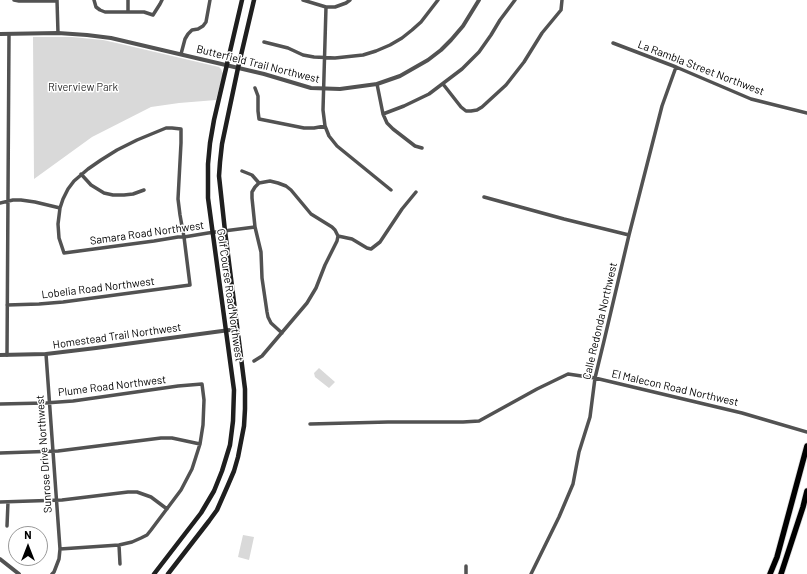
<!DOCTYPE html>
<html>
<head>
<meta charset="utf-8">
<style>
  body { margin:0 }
  #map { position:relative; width:807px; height:574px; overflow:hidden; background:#fff; font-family:Barlow,sans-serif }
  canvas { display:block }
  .north { position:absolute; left:8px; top:526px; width:40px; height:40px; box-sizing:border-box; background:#fff; border:1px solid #999; border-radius:50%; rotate:0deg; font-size:11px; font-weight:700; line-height:16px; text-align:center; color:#000 }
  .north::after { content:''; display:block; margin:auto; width:14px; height:18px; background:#000; clip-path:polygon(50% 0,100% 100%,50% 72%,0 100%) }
</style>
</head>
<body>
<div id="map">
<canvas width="807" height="574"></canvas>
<div class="north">N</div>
</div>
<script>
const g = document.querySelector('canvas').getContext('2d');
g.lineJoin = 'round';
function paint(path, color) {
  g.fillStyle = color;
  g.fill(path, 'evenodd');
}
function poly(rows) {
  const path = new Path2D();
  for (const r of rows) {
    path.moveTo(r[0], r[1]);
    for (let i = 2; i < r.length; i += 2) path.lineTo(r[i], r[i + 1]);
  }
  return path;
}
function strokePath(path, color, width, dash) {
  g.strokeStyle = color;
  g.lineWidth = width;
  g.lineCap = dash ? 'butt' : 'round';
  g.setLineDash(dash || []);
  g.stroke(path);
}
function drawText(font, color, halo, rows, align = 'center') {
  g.font = font + ' Barlow,sans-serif';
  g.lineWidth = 3;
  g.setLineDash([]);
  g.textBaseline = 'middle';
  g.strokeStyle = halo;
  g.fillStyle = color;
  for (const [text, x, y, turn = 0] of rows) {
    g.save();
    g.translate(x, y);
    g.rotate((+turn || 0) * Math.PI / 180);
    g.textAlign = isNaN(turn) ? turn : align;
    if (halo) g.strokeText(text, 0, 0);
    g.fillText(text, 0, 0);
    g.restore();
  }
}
const green = poly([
  [33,37,72,37,103,40,121,44,219,67,221,69,223,74,216,100,179,103,151,107,92,137,34,179],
  [319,368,335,382,329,388,315,377,314,373],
  [243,535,254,537,249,560,238,557]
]);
const minor = poly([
  [14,0,19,1,57,1],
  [57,0,58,33],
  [94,0,96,7,100,10,105,12,144,12,153,15,160,4,162,0],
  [128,0,128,12],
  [303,0,326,7,335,7,346,3,350,0],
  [326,7,323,110,325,126,329,136,337,146,391,190],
  [264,42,288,48,303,55,314,57,335,58,363,55,376,51,390,45,402,38,412,30,421,22,438,0],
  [613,43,676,67,751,99,807,113],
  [181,54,185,39,188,34,192,30,198,29,203,26,206,22,210,0],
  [377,84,383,114,387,123,393,129,415,146,422,148],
  [443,84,461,107,466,111,471,111,477,110,482,107,506,85,524,62,542,33,561,10,562,0],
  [255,88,258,96,258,111,259,119,304,128,314,128,325,126],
  [383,114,404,106,429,94,462,69,479,52,491,35,500,20,515,0],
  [242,171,252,175,259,183,270,181,278,183,286,186,291,190,311,214,332,227,335,230,338,236,352,239,367,248,371,249,380,242,402,209,416,192],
  [81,174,91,185,104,193,113,195,124,195,133,194,144,190],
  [259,183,255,187,252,192,252,198,255,227,261,252,262,278,267,312,268,317,271,323,282,333],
  [484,197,564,219,629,235],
  [0,203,13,200,21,200,35,202,60,208],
  [7,305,39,304,63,302,190,285,184,237,180,215,178,199,181,143,181,129,172,128,166,128,137,140,117,150,101,160,88,169,74,181,68,189,63,199,60,208,58,224,59,238,64,253,154,241,178,237,184,237,208,233,255,227],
  [46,354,60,549,59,559,54,572,52,574],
  [7,355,9,34],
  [254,361,262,356,307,303,316,288,325,265,337,241,338,236],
  [0,404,45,403,73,401,178,386,202,384,204,400,203,425,200,444,192,469,181,490,151,530,147,535,141,538,132,542,119,545,60,549],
  [310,424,388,422,463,422,479,421,537,389,568,374,595,378,742,413,807,432],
  [0,453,58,451,161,438,172,438,200,444],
  [0,502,62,500,128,492,137,492,151,497,167,509],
  [7,526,8,502],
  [119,545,120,564],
  [466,566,466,574],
  [531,574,559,517,573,484,579,452,590,417,595,378,604,341,629,235,662,106,676,67]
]);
const tertiary = poly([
  [0,34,58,33,87,35,111,38,264,74,311,88,340,89,377,84,400,76,428,60,441,50,451,40,463,26,479,0],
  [0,355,46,354,96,348,237,329],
  [0,559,19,574]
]);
const secondary = poly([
  [154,574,201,513,214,491,222,471,230,445,233,421,234,390,208,198,208,164,210,143,214,120,242,0],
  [168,574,209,521,217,510,228,485,234,471,238,457,244,426,245,409,245,389,225,231,219,176,220,162,222,144,238,68,254,0]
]);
const primary = poly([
  [770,574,777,557,807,446],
  [781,574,803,507,807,491]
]);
const streetNames = [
  ["Butterfield Trail Northwest",258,64,14],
  ["La Rambla Street Northwest",701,68,21],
  ["Samara Road Northwest",147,233,-8],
  ["Lobelia Road Northwest",98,288,-7],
  ["Golf Course Road Northwest",230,295,82],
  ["Calle Redonda Northwest",600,321,-77],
  ["Homestead Trail Northwest",117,336,-8],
  ["Plume Road Northwest",112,386,-7],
  ["El Malecon Road Northwest",675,388,13],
  ["Sunrose Drive Northwest",44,454,-94]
];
const parkNames = [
  ["Riverview Park",83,87]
];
paint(green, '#d9d9d9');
strokePath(primary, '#dbdbdb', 7);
strokePath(minor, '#525252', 3.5);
strokePath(tertiary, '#525252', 4);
strokePath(secondary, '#1f1f1f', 4.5);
strokePath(primary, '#000', 5.5);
drawText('11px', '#000', '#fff', streetNames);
drawText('11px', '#303030', '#fff', parkNames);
</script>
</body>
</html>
